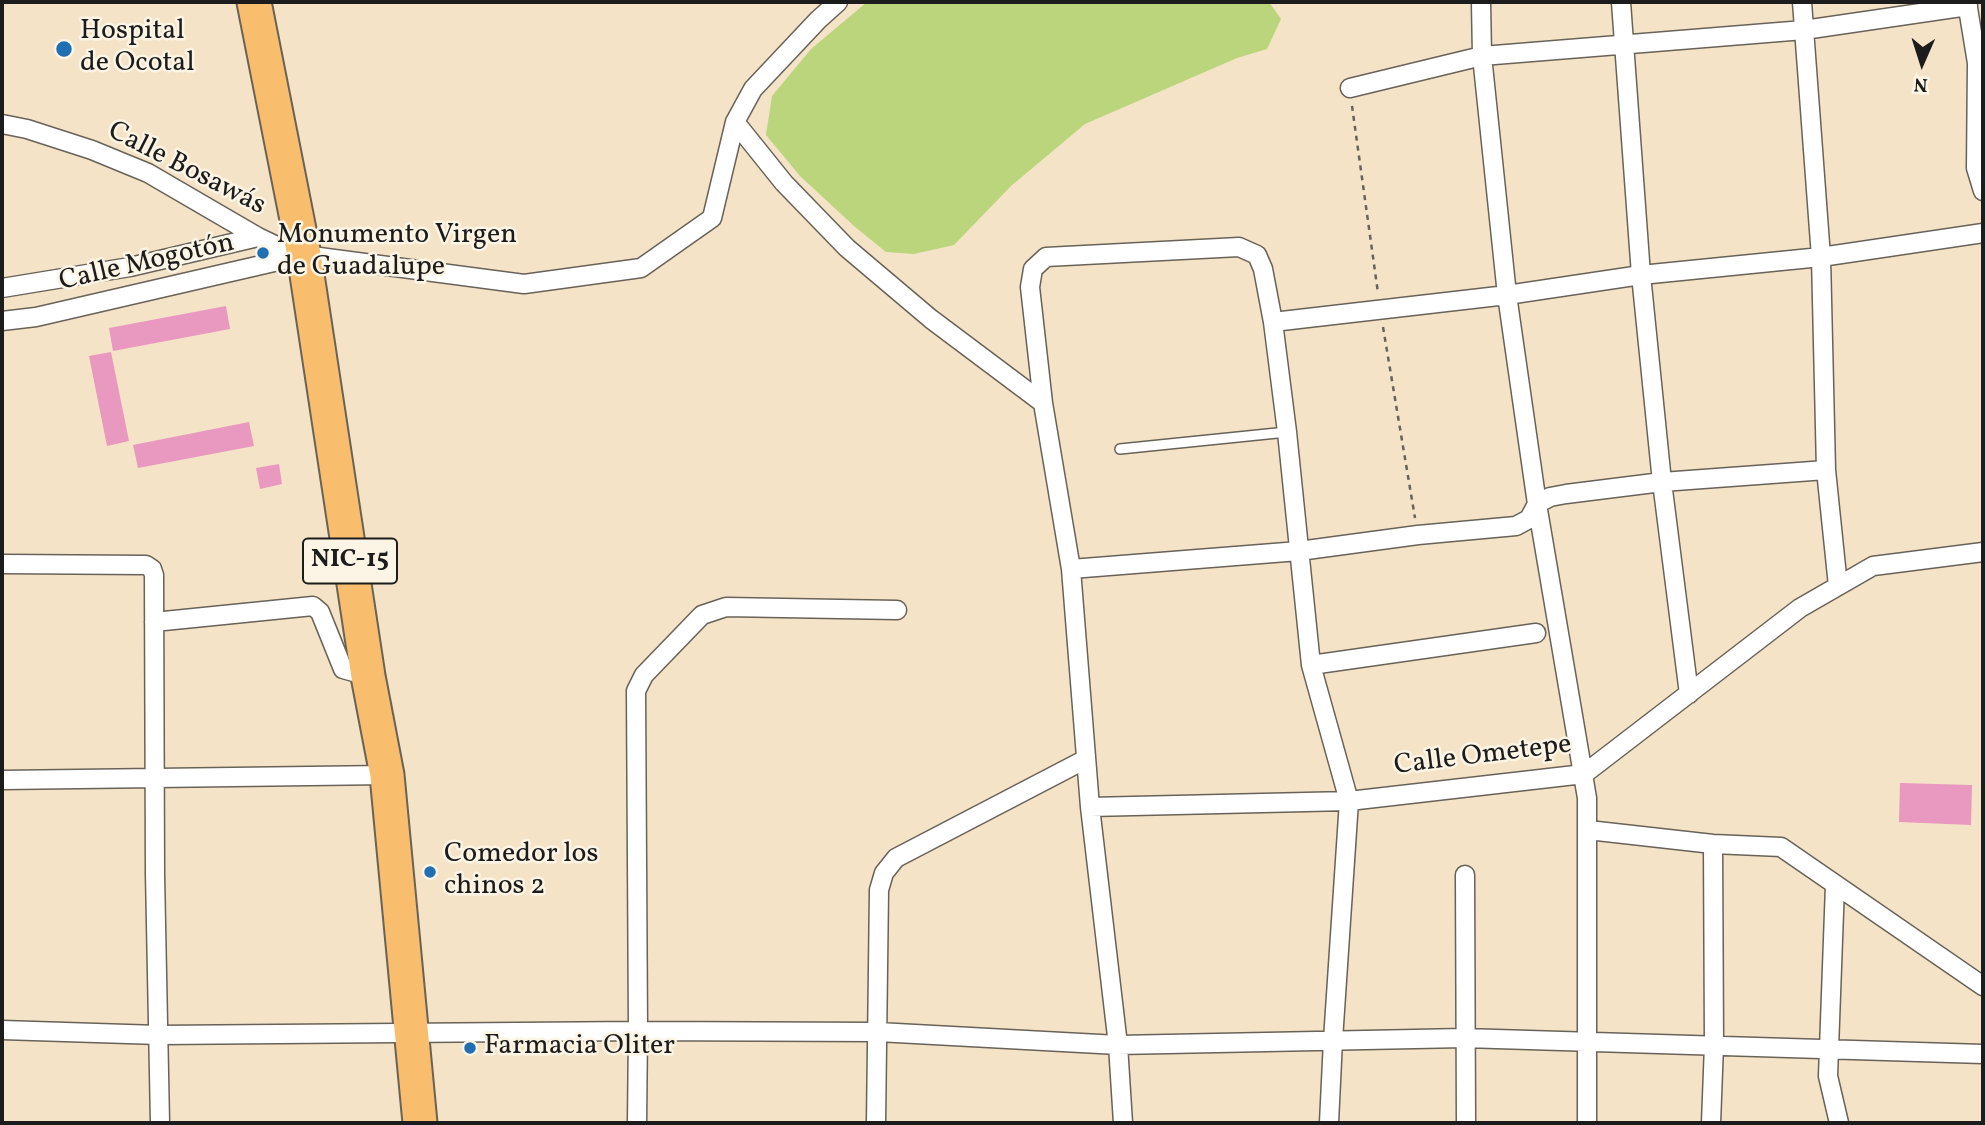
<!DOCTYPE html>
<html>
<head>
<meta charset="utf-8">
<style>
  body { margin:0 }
  #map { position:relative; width:1985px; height:1125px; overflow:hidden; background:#f4e3c7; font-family:Vollkorn,serif }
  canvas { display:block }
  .frame { position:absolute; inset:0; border:4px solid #1c1c1c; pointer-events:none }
  .north { position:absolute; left:1887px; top:28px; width:70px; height:70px; -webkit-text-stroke:5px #fcf5e5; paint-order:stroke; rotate:183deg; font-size:19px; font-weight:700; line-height:28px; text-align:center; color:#1c1c1c }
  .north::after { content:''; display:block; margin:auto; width:24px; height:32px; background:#1c1c1c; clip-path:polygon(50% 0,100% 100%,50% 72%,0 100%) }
</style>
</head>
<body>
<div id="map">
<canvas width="1985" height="1125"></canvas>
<div class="frame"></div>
<div class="north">N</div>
</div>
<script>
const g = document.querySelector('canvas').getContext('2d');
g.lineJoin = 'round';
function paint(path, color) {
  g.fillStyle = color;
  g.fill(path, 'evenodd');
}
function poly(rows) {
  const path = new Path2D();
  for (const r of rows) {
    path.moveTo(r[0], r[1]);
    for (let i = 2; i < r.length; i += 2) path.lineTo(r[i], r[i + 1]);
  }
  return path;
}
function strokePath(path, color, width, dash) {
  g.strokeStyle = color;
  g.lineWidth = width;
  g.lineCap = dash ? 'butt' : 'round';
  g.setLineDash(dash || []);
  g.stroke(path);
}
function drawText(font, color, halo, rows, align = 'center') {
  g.font = font + ' Vollkorn,serif';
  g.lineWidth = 5;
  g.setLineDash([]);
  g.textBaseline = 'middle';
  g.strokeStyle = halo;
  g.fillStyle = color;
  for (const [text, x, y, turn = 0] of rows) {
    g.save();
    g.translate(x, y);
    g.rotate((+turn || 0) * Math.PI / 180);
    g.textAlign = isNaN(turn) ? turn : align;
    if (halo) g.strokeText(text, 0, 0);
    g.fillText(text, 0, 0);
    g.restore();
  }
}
const green = poly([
  [867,2,1269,2,1281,19,1267,49,1237,58,1085,124,1011,186,954,245,914,254,886,252,854,226,800,176,766,135,772,96,811,49]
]);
const building = poly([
  [226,306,230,329,113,351,109,328],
  [111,352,129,441,107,446,89,356],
  [249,422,254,446,138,468,133,445],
  [279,464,282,484,260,489,256,468],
  [1900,783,1972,785,1971,825,1899,822]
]);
const path = poly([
  [1352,106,1378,293],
  [1383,327,1415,518]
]);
const lane = poly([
  [1120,449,1287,432]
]);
const street = poly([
  [1481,2,1482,56,1507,295,1537,504,1587,798,1587,1123],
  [1621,2,1641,275,1662,482,1689,694],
  [1802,2,1821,257,1826,470,1838,586],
  [1967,2,1977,63,1976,168,1983,191],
  [1350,88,1482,56,1804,30,1968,6],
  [735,122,784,183,847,248,931,319,1043,403],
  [2,124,27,129,92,150,148,173,258,237,283,249,304,255,524,284,641,268,712,218,735,122,753,89,818,20,838,2],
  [2,288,130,267,258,237],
  [2,321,36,317,300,256],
  [1273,322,1507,295,1641,275,1821,257,1983,233],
  [2,564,146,565,152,569,154,575,155,874,160,1123],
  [1071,569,1299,551,1418,535,1516,526,1529,519,1537,504,1550,497,1566,494,1662,482,1826,470],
  [154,622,313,606,320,612,343,669,368,676],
  [1311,665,1536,633],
  [2,780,387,775],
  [1090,807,1349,801,1584,774,1800,608,1873,566,1983,552],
  [1588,830,1713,844,1781,847,1983,986],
  [1465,875,1466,1123],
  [1835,885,1828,1076,1839,1123],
  [2,1030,159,1035,638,1031,878,1032,1118,1045,1464,1038,1983,1054],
  [637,1123,638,1031,636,691,644,675,702,615,726,607,897,610],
  [876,1123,879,890,884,873,896,858,1086,759],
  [1123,1123,1118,1045,1090,807,1071,569,1043,403,1030,287,1033,269,1046,257,1239,247,1257,255,1263,269,1273,322,1287,432,1311,665,1349,801,1333,1040,1329,1123],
  [1711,1123,1714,1045,1713,844]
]);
const highway = poly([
  [254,2,304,255,368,676,387,775,420,1123]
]);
const markers = [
  [64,49,9,"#1f6fb2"],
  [263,253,7,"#1f6fb2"],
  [430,872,7,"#1f6fb2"],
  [470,1048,7,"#1f6fb2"]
];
const shields = [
  [350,561,94]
];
const shieldNames = [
  ["NIC-15",350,561]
];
const poiNames = [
  ["Hospital",80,33],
  ["de Ocotal",80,65],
  ["Monumento Virgen",277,237],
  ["de Guadalupe",277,269],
  ["Comedor los",444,856],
  ["chinos 2",444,888],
  ["Farmacia Oliter",484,1048]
];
const streetNames = [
  ["Calle Bosawás",186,170,27],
  ["Calle Mogotón",147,264,-13],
  ["Calle Ometepe",1483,757,-7]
];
paint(green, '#bad57b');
paint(building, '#e998bf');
strokePath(lane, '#686258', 12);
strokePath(street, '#686258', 21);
strokePath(highway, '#686258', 37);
strokePath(path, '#686258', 2.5, [5, 5]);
strokePath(lane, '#fff', 9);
strokePath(street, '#fff', 18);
strokePath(highway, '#f9be6d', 33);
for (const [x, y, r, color] of markers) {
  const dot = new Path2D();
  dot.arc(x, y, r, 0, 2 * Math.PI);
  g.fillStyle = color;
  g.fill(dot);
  strokePath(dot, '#fcf5e5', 2.5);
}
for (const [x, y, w] of shields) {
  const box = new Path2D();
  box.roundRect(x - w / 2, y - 22.5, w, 45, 5);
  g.fillStyle = '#fcf5e5';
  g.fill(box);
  strokePath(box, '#1c1c1c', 2);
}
drawText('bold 26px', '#1c1c1c', null, shieldNames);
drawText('28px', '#1c1c1c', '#fcf5e5', poiNames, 'left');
drawText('28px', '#1c1c1c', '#fcf5e5', streetNames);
</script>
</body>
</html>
